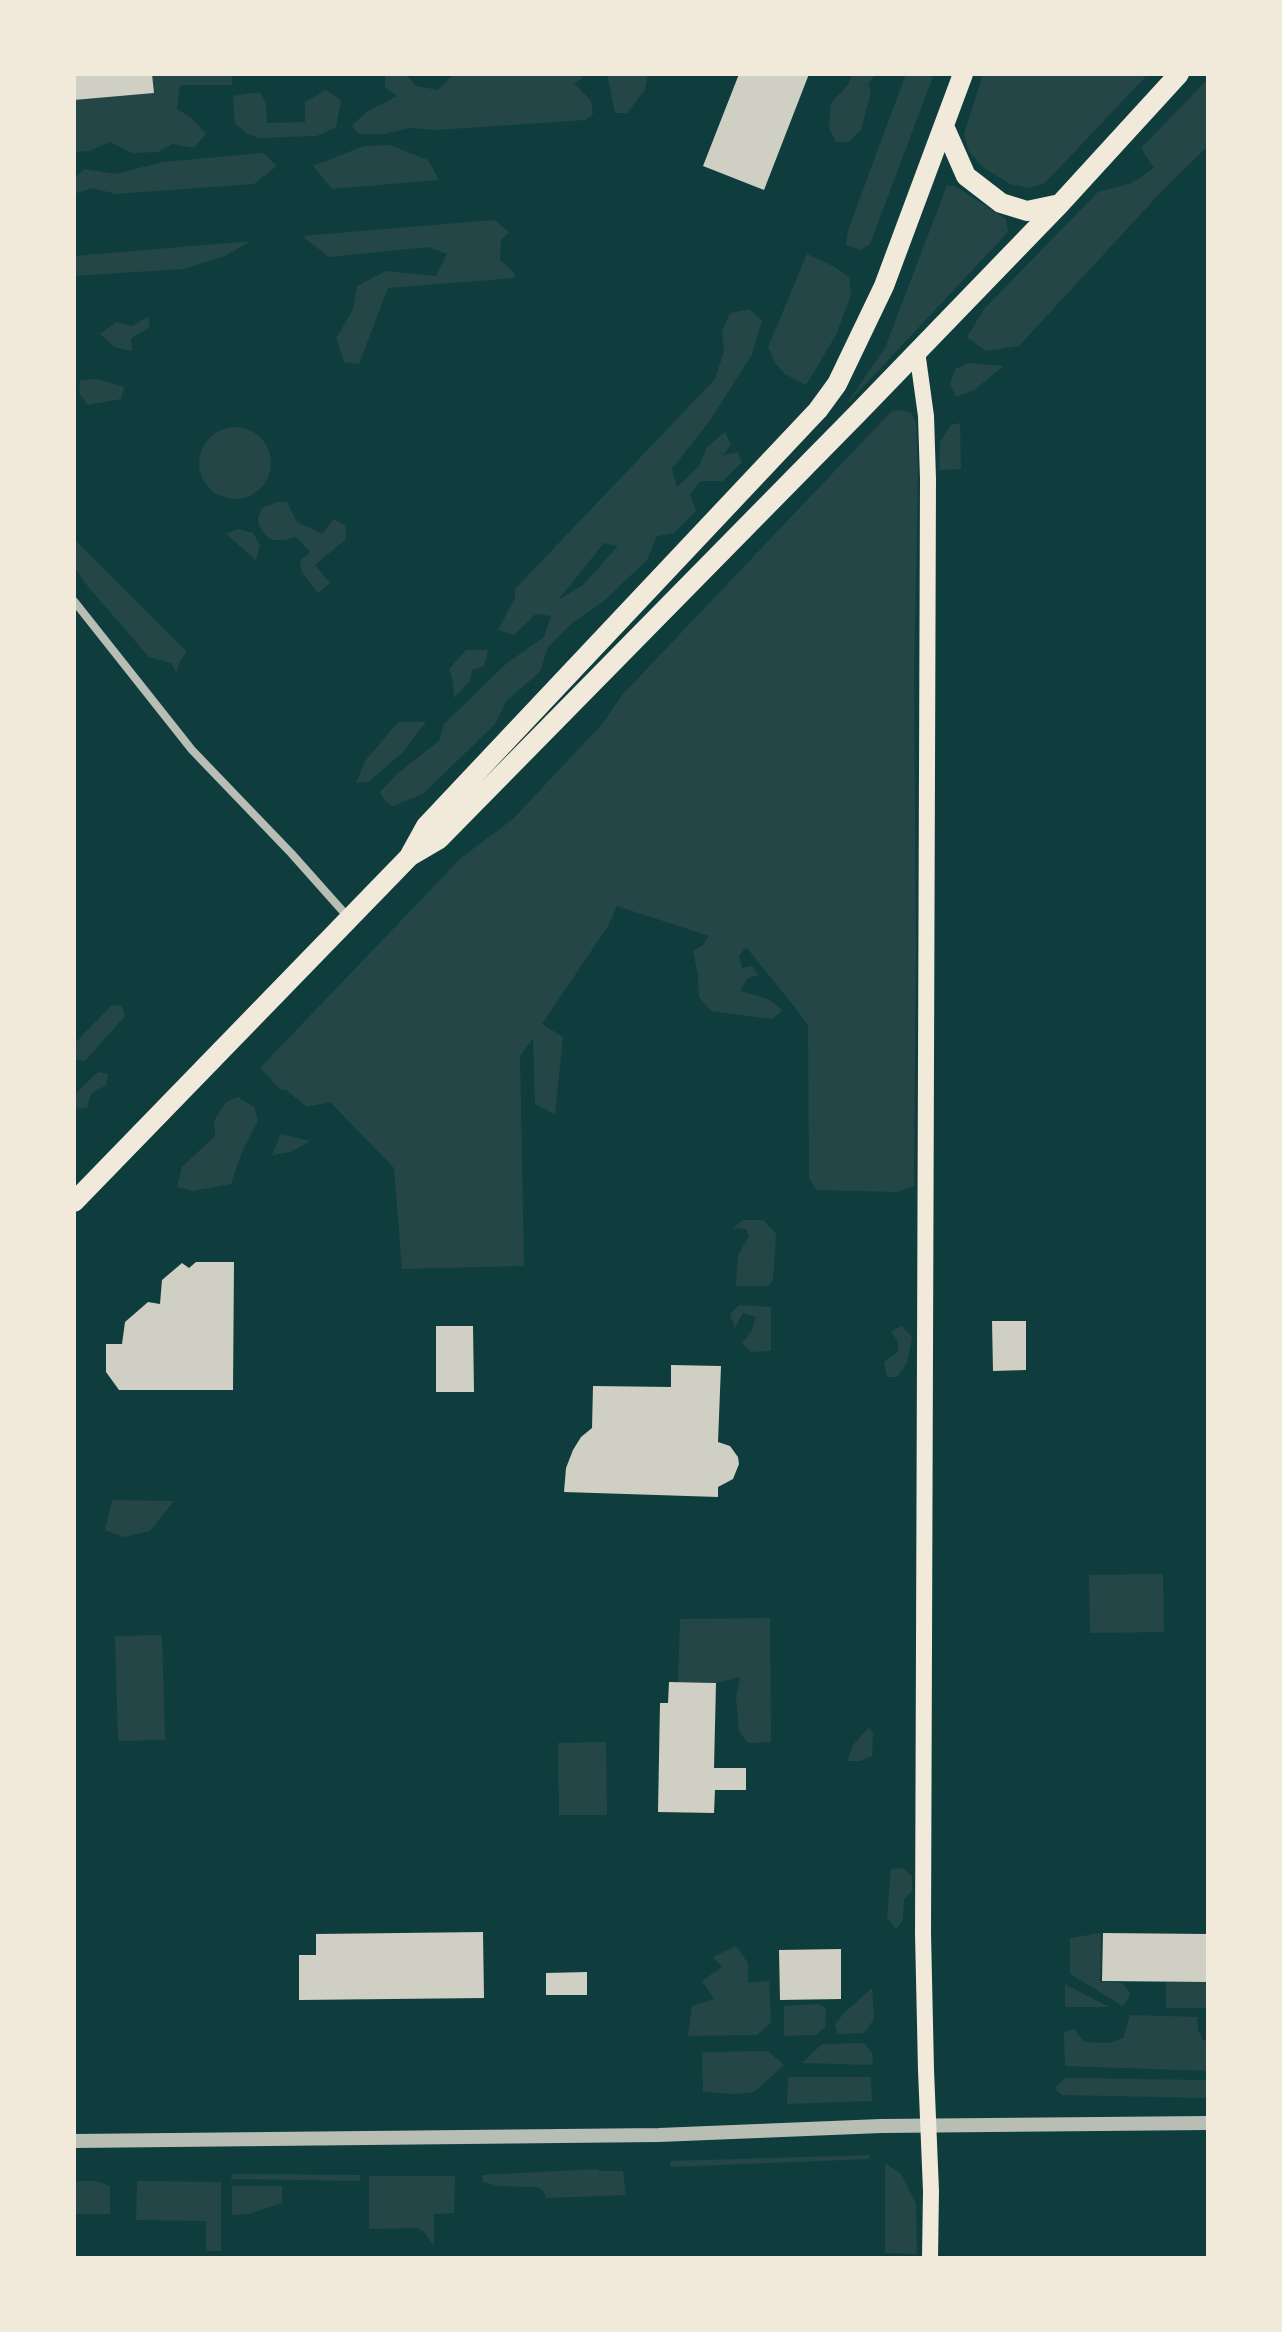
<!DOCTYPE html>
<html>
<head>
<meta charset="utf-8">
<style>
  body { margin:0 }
  #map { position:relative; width:1282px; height:2332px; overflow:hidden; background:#0f3d3e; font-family:"Exo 2",sans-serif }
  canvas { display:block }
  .frame { position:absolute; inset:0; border:76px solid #f1e9da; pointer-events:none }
</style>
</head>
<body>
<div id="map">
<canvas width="1282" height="2332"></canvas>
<div class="frame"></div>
</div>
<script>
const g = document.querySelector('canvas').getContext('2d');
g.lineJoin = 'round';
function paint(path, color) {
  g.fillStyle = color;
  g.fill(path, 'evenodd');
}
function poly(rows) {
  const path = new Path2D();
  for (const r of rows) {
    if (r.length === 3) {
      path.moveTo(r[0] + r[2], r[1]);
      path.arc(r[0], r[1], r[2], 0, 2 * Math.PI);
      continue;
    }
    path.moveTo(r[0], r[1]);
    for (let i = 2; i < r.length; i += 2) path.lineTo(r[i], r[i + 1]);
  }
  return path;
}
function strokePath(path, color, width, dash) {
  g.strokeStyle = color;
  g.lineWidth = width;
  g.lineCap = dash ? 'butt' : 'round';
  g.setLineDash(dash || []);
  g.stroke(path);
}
const green = poly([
  [152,74,279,74,232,76,232,85,180,85,177,109,192,118,206,134,194,148,172,144,158,152,132,153,110,142,89,151,74,152,74,100,153,93],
  [385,74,406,74,416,86,438,90,453,74,582,74,582,79,574,83,591,101,593,114,585,120,436,130,410,128,384,134,359,134,352,126,366,112,397,96,385,87],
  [607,74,648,74,645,90,627,113,615,113],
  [852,74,876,74,868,84,871,92,861,130,848,142,836,142,829,128,831,103,848,85],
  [906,74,934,74,870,244,861,250,846,245,848,230],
  [983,74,1148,74,1045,183,1030,188,1010,184,984,168,969,152,964,134],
  [1208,79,1208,146,1162,191,1019,346,986,351,967,337,984,309,1098,192,1132,183,1154,168,1141,148],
  [326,90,341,100,336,127,317,136,259,138,248,134,235,124,233,96,260,92,266,103,267,123,305,122,305,102],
  [390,145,428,160,439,180,332,189,313,166,364,146],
  [263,153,277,166,254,184,116,194,92,188,74,194,74,178,84,169,115,174,163,162],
  [947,185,955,186,1006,219,1008,232,845,406,885,348],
  [494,220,509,232,501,240,500,260,514,272,515,278,388,288,359,364,344,362,336,338,353,310,357,286,386,271,436,276,447,254,428,247,329,257,302,236],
  [251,241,225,256,183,269,74,276,74,256],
  [807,254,833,266,849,277,851,295,836,335,806,385,785,374,775,363,768,347],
  [749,309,762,321,752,354,711,419,672,469,677,487,699,466,707,447,725,432,731,445,723,455,738,452,742,462,723,481,700,481,690,495,696,511,674,533,657,536,647,560,605,600,570,625,548,647,540,672,506,701,496,723,423,794,393,806,386,802,380,792,398,773,439,741,444,724,506,664,544,637,551,616,536,614,514,635,498,630,515,598,515,589,715,379,724,351,722,332,730,313],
  [604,543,618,546,583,585,558,600],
  [148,317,150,327,131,338,132,351,114,347,100,334,116,322,132,326],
  [968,363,1004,366,974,390,956,397,950,384,955,369],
  [98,379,124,387,121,399,88,405,79,393,80,380],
  [901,410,911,413,916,423,918,472,914,680,916,948,914,1186,898,1192,817,1190,809,1179,808,1026,797,1010,746,947,739,956,742,968,752,966,758,975,747,979,740,991,768,999,783,1010,772,1019,711,1011,699,997,698,975,693,951,703,945,709,936,617,906,608,926,542,1024,563,1037,555,1114,535,1104,533,1038,520,1056,524,1266,402,1269,394,1168,330,1102,307,1107,286,1090,281,1090,260,1068,461,858,513,819,603,723,623,694,867,437,892,411],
  [960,423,961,469,939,470,940,442,951,425],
  [235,463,36],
  [277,502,287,502,297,522,323,534,333,519,345,525,346,539,315,565,330,583,318,593,302,572,300,561,310,552,296,537,284,540,272,540,265,535,259,525,258,518,262,508],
  [238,529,253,533,260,545,256,560,226,534],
  [74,539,187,652,181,660,176,672,171,663,149,657,89,588,74,567],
  [466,650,488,650,484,666,472,670,470,681,454,698,453,681,449,669],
  [398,722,426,722,403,752,368,782,356,783,365,761],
  [121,1005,125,1016,85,1061,74,1059,74,1044,111,1006],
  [98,1072,108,1074,106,1085,91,1094,87,1108,74,1109,74,1095],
  [238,1097,254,1107,258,1121,242,1152,231,1184,193,1191,177,1187,182,1167,215,1136,214,1121,226,1102],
  [281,1134,310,1141,291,1152,272,1155],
  [743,1220,763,1220,776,1234,773,1280,768,1286,736,1286,738,1255,749,1236,746,1229,733,1228],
  [739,1305,771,1307,771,1351,751,1352,742,1343,751,1332,756,1317,743,1313,735,1328,730,1314],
  [902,1326,912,1337,907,1363,897,1377,887,1377,884,1362,898,1352,898,1342,891,1331],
  [112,1500,174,1501,150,1531,123,1537,105,1530],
  [1163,1574,1164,1632,1090,1633,1089,1575],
  [770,1618,771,1742,748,1743,739,1731,736,1698,740,1677,716,1683,678,1682,680,1619],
  [162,1635,165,1740,118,1741,115,1636],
  [869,1727,873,1733,872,1756,860,1761,847,1761,853,1745],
  [606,1742,607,1815,559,1815,558,1743],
  [903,1868,912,1876,912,1891,904,1899,903,1921,896,1929,887,1917,891,1869],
  [1101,1933,1100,1981,1122,1983,1131,1994,1123,2006,1070,1974,1070,1938],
  [736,1946,748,1963,748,1983,769,1981,771,2022,757,2035,688,2036,692,2006,714,1999,702,1981,722,1967,713,1957],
  [1166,1982,1208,1982,1208,2008,1166,2008],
  [1065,1984,1109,2007,1065,2007],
  [872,1988,874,2019,864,2033,837,2034,835,2025,843,2014],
  [818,2004,826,2008,825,2027,816,2035,784,2036,784,2006],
  [1130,2015,1197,2017,1198,2030,1203,2040,1208,2041,1208,2071,1065,2066,1064,2032,1074,2029,1084,2042,1109,2043,1123,2038],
  [864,2043,872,2053,873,2065,802,2063,822,2044],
  [768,2051,784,2065,754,2092,736,2094,703,2092,702,2052],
  [788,2077,871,2077,872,2101,787,2104],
  [1065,2078,1208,2080,1208,2098,1062,2095,1054,2088],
  [870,2155,869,2159,671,2167,670,2161],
  [885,2163,901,2174,916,2204,917,2254,885,2253],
  [598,2169,599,2171,623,2171,626,2195,546,2198,544,2192,538,2187,499,2186,483,2182,482,2175],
  [232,2174,360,2175,360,2181,231,2179],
  [369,2176,455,2176,454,2213,434,2214,434,2246,424,2232,418,2228,369,2229],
  [74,2181,96,2181,110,2186,110,2214,74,2214],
  [137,2181,221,2182,221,2251,206,2251,206,2221,136,2220],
  [232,2186,282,2186,282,2203,249,2214,232,2215]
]);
const building = poly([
  [74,74,152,74,154,93,74,100],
  [739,74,809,74,764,190,703,166],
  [196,1262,234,1262,233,1390,119,1390,106,1372,106,1344,122,1344,125,1322,148,1302,160,1304,162,1280,182,1263,189,1268],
  [992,1321,1026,1321,1026,1370,993,1371],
  [436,1326,473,1326,474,1392,436,1392],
  [671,1365,721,1366,718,1442,730,1446,738,1457,739,1464,733,1479,718,1487,718,1497,564,1492,566,1468,573,1450,581,1437,592,1428,593,1386,671,1387],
  [669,1682,716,1683,714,1768,746,1768,746,1790,715,1790,714,1813,658,1812,660,1703,668,1703],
  [483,1932,484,1998,299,2000,299,1955,316,1955,316,1934],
  [1103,1933,1208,1934,1208,1982,1102,1981],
  [841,1949,841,1999,780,2000,779,1950],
  [587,1972,587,1995,546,1995,546,1973]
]);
const minor = poly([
  [74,601,192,750,291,853,348,917]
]);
const tertiary = poly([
  [74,2141,659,2135,881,2126,1208,2123]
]);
const secondary = poly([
  [917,351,926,416,928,479,923,1933,926,2070,931,2191,930,2258]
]);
const primary = poly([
  [944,126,966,176,1001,203,1027,211,1060,204],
  [410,855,426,826,818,410,837,384,884,286,963,74],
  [74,1202,410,856,439,839,858,413,1060,204,1179,74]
]);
paint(green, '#244646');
paint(building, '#cfcfc3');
strokePath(minor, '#b8beb3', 8);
strokePath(tertiary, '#b8beb3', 14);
strokePath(secondary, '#f1e9da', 16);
strokePath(primary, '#f1e9da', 20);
</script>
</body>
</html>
